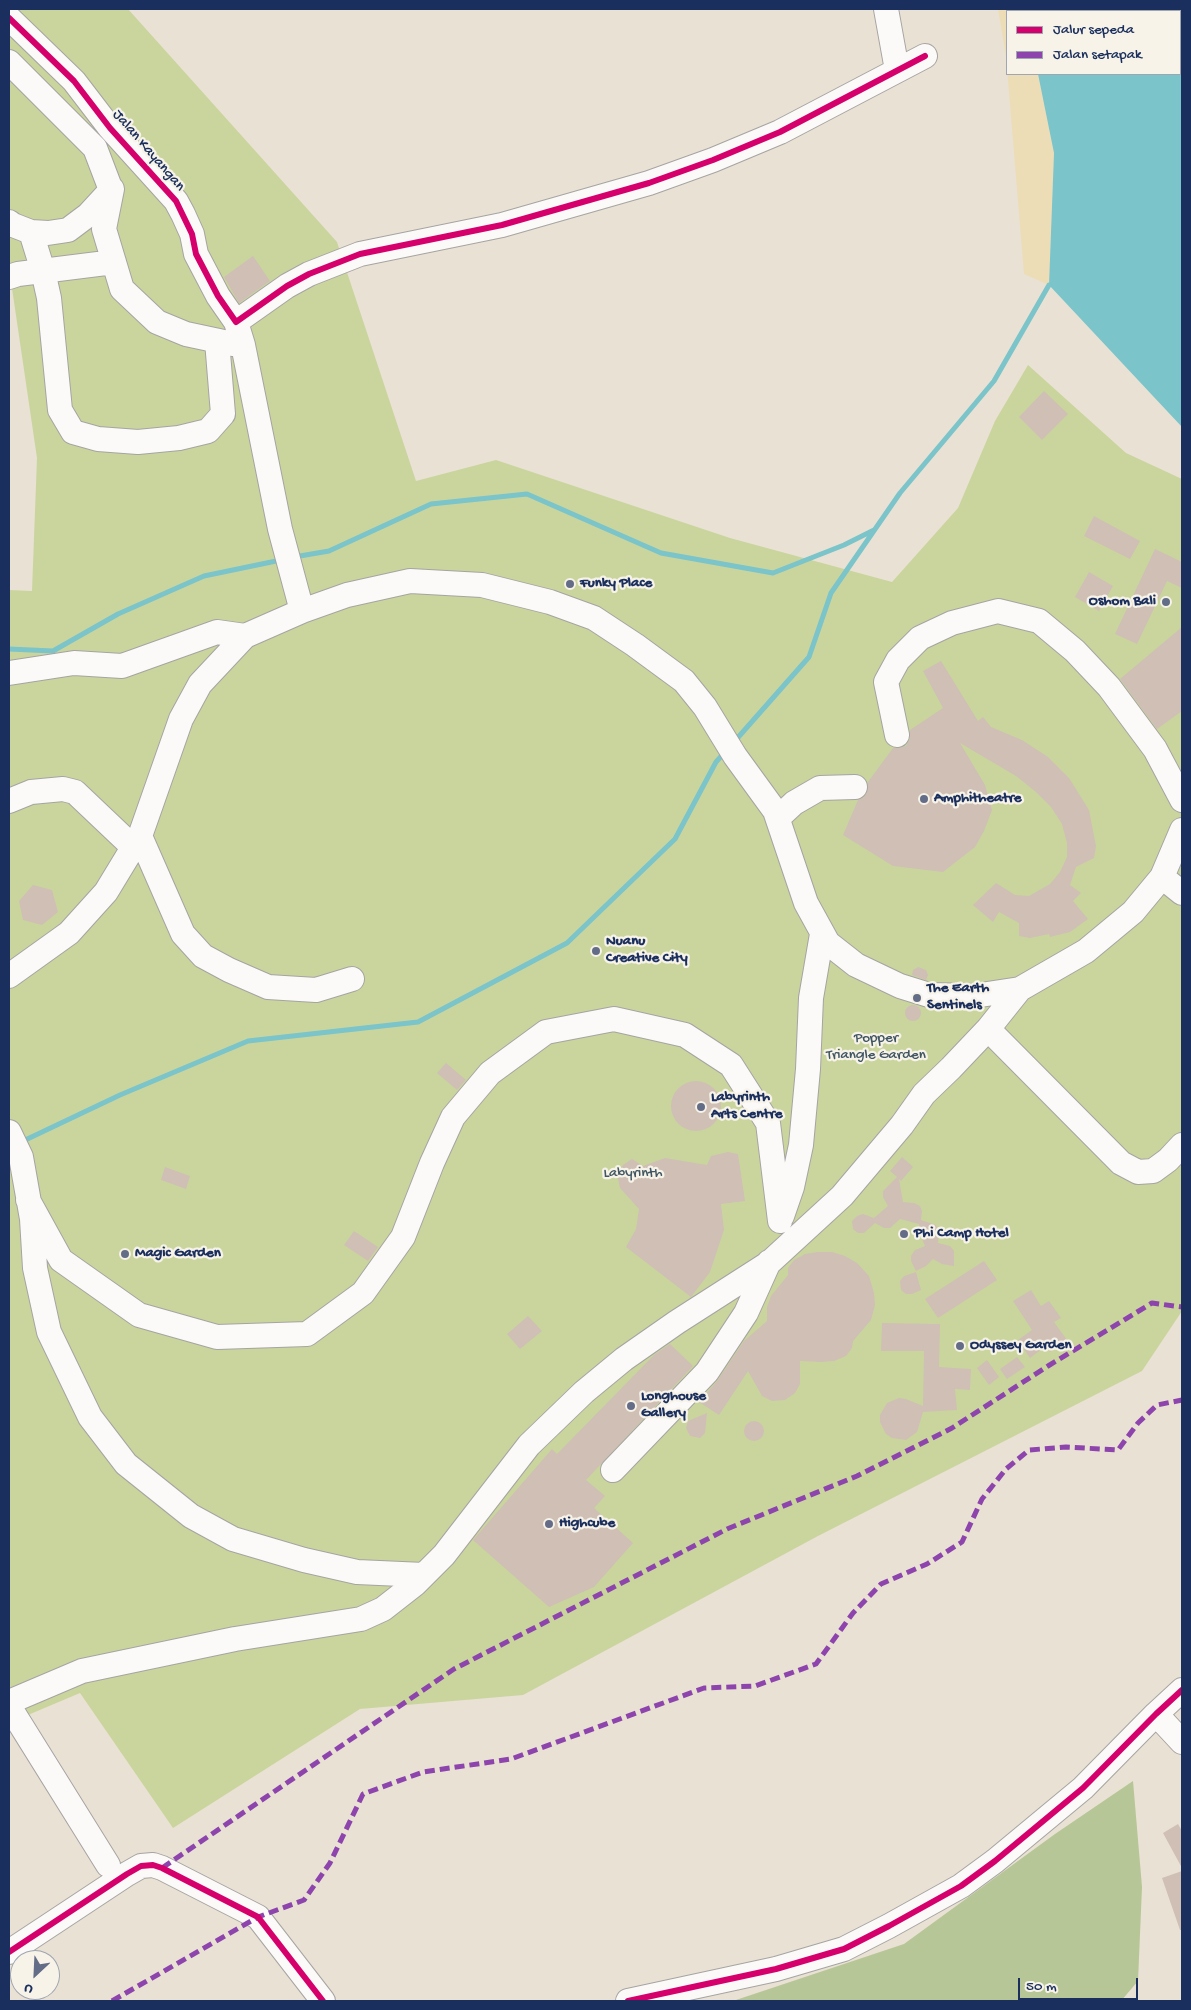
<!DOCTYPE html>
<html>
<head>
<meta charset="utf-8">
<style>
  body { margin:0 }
  #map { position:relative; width:1191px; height:2010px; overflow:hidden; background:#e9e1d4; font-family:"Gochi Hand",sans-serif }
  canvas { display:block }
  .frame { position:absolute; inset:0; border:10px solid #1b2f5e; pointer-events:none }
  .legend { position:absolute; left:1006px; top:10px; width:175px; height:65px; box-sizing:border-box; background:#f7f3e8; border:1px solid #9fa5b1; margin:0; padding:6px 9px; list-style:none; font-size:15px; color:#1b2f5e }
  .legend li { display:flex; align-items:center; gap:10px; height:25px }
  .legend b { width:25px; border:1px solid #9fa5b1 }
  .north { position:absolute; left:10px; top:1950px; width:50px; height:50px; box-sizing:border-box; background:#f7f3e8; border:1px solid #9fa5b1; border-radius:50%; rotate:205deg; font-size:14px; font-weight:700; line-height:20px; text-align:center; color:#1b2f5e }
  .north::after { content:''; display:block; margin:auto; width:18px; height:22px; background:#636d87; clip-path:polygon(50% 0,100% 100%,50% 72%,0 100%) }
  .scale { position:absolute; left:1018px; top:1978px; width:120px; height:22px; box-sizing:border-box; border:2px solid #1b2f5e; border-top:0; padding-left:6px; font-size:15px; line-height:18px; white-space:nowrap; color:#1b2f5e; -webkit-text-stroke:4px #f7f3e8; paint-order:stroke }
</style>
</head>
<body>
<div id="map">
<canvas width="1191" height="2010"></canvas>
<div class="frame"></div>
<ul class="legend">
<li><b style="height:6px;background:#d6006c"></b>Jalur sepeda</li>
<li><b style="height:6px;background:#8e44ad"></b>Jalan setapak</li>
</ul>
<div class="north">U</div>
<div class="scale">50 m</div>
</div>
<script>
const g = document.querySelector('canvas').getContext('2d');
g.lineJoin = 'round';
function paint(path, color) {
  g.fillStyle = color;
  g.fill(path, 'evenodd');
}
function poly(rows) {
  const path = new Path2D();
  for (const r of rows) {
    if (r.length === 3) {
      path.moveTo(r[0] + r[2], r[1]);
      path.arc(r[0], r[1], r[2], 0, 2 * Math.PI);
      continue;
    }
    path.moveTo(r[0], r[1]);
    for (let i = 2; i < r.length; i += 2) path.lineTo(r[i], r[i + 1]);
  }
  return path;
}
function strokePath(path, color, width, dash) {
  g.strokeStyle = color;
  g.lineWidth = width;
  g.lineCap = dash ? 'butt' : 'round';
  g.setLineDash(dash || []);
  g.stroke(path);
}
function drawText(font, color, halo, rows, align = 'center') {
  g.font = font + ' "Gochi Hand",sans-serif';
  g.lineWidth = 4.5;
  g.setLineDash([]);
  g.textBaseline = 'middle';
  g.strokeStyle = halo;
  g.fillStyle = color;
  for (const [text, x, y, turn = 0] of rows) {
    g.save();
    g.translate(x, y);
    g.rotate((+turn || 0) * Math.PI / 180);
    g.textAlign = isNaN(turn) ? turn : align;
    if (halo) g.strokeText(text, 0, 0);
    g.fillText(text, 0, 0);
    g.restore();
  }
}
const green = poly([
  [9,9,128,9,337,242,416,481,496,460,730,538,892,582,958,508,995,421,1028,365,1126,453,1182,479,1182,1311,1142,1371,818,1536,523,1695,360,1709,173,1828,80,1693,9,1723,9,590,32,591,37,458,9,268]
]);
const forest = poly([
  [1133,1781,1142,1887,1138,1981,1121,2001,733,2001,904,1944,1055,1834]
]);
const sand = poly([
  [998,9,1025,9,1026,11,1007,11,1007,74,1038,74,1054,153,1049,285,1024,274,1006,56]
]);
const water = poly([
  [1025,9,1182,9,1182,427,1049,285,1054,153,1038,74,1180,74,1180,11,1026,11]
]);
const stream = poly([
  [294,557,329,551,431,504,527,494,661,553,773,573,844,545,874,530],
  [9,649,53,651,118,614,204,576,281,560],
  [734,742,809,657,831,593,900,493,994,381,1049,285],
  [21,1142,120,1095,248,1041,418,1022,567,943,675,839,716,762,725,752]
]);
const building = poly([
  [253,256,270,281,239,303,224,277],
  [1044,391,1068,414,1042,440,1019,417],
  [1094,516,1140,541,1130,559,1084,536],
  [1155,549,1182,562,1182,588,1167,581,1137,644,1115,634],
  [1089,572,1113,586,1099,611,1075,597],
  [1182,627,1182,711,1157,729,1120,679],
  [941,661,978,721,983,717,991,727,1022,740,1048,757,1069,778,1089,810,1096,846,1094,858,1076,867,1070,885,1081,893,1073,901,1088,919,1070,932,1050,937,1049,934,1030,938,1019,936,1019,923,999,912,993,922,973,905,996,883,1015,895,1029,896,1050,884,1060,872,1067,857,1067,843,1062,824,1051,807,1036,792,1016,776,960,743,985,785,992,810,984,831,975,847,943,872,893,866,843,835,858,800,863,798,867,793,868,782,893,748,899,748,906,746,910,739,910,730,943,708,923,671],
  [33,885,52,890,58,912,42,925,23,920,19,901],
  [918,967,926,970,928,975,926,980,912,975,913,970],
  [913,1013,8],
  [446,1063,466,1080,457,1090,437,1073],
  [696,1106,25],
  [728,1152,738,1154,745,1201,721,1204,724,1230,710,1272,691,1297,626,1247,636,1229,639,1209,620,1188,617,1174,623,1165,632,1159,643,1166,665,1158,707,1165,711,1156],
  [902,1157,913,1167,901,1181,899,1179,903,1202,914,1203,920,1206,922,1211,921,1220,936,1225,939,1231,938,1243,950,1246,954,1251,954,1266,942,1264,933,1259,926,1266,916,1271,911,1261,911,1256,915,1250,925,1246,920,1234,919,1224,900,1219,890,1228,884,1228,875,1223,864,1233,858,1233,853,1229,852,1221,857,1216,863,1214,874,1218,888,1206,883,1197,883,1191,897,1177,890,1171],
  [165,1167,190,1176,186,1189,161,1180],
  [354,1231,378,1247,368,1261,344,1245],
  [818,1252,832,1252,845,1256,857,1263,869,1276,874,1293,875,1305,871,1320,853,1341,852,1348,846,1356,834,1361,821,1362,800,1361,800,1384,795,1393,785,1400,772,1401,762,1396,748,1371,719,1415,699,1402,718,1380,744,1341,767,1321,767,1307,771,1296,788,1275,788,1268,794,1260,805,1254],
  [984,1261,997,1280,938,1318,925,1299],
  [916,1272,921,1290,912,1294,906,1294,901,1290,900,1281,904,1276],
  [1031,1290,1041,1306,1049,1301,1061,1318,1054,1322,1067,1340,1050,1352,1046,1346,1030,1358,1018,1340,1032,1330,1013,1301],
  [528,1316,542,1331,520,1349,507,1334],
  [882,1323,940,1324,939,1367,971,1369,970,1390,955,1389,957,1410,923,1412,917,1432,906,1440,892,1438,886,1434,880,1422,880,1415,887,1403,899,1398,906,1399,923,1406,924,1351,881,1351],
  [670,1344,693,1366,586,1480,605,1496,594,1508,633,1543,594,1587,549,1607,473,1540,552,1449,557,1454,654,1355],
  [1017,1357,1025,1367,1007,1379,1000,1369],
  [987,1360,999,1377,989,1385,977,1368],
  [707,1413,705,1433,700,1438,690,1436,686,1428,688,1421],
  [754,1431,10],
  [1178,1824,1182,1831,1182,1868,1163,1833],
  [1182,1871,1182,1930,1180,1930,1162,1878]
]);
const minor = poly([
  [886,9,897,70],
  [9,18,74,81,110,128,176,201,183,214,192,234,196,254,218,296,236,322,243,345,280,529,302,611],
  [9,62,95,148,111,190,88,215,68,230,48,233,31,232,13,225,9,222],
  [112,189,104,229,122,289,157,322,186,334,233,344],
  [31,232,43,271,49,298,60,410,73,432,98,439,138,442,179,438,208,431,223,414,217,341],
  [9,277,18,274,114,262],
  [236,322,287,286,309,274,360,254,502,225,649,183,713,160,780,132,925,56],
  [9,673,74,663,122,666,217,632,245,636],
  [897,735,886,682,898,660,920,638,952,623,998,611,1039,621,1075,651,1109,687,1155,749,1182,800],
  [9,801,31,792,63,789,75,792,133,847],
  [778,818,794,803,820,788,855,787],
  [140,836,183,934,203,956,229,970,268,987,316,990,352,979],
  [1162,877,1182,893],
  [9,976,69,933,106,892,140,836,181,719,200,684,245,636,302,611,347,595,410,581,482,585,550,602,594,618,635,645,684,681,705,707,735,756,775,811,806,903,828,943,856,965,900,986,929,995,974,996,1020,989],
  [988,1029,1121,1163,1138,1172,1153,1171,1168,1160,1182,1145],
  [9,1132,21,1157,32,1219,35,1268,49,1332,90,1417,126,1464,191,1516,233,1539,304,1560,357,1572,424,1575],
  [28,1200,61,1260,139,1315,217,1337,307,1334,363,1293,403,1237,432,1163,453,1117,490,1073,546,1032,614,1019,685,1035,731,1065,768,1123,780,1221],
  [782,1216,792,1187,801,1145,808,1069,811,998,822,934],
  [613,1470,707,1372,746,1313,769,1262],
  [9,1702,82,1671,235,1639,361,1619,383,1609,415,1584,444,1555,529,1445,584,1392,624,1359,677,1322,769,1263,842,1196,902,1125,924,1094,951,1068,988,1029,1020,989,1086,951,1133,912,1162,877,1182,830],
  [9,1706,108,1865],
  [1156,1714,1182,1742],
  [9,1952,127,1874,141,1866,153,1865,162,1868,258,1917,323,2001],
  [628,2001,776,1969,844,1949,889,1926,961,1886,995,1861,1083,1788,1156,1714,1182,1690]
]);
const quiet = poly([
  [162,1868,454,1669,727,1529,857,1476,952,1428,1048,1366,1152,1303,1182,1307],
  [112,2001,258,1917,304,1900,330,1863,363,1794,423,1772,511,1759,704,1688,755,1686,816,1664,853,1613,881,1584,927,1564,962,1542,982,1499,1006,1469,1029,1450,1066,1447,1118,1450,1138,1423,1157,1405,1182,1400]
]);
const cycleway = poly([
  [9,18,74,81,110,128,176,201,192,234,196,254,218,296,236,322,287,286,309,274,360,254,502,225,649,183,713,160,780,132,925,56],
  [9,1952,127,1874,141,1866,153,1865,162,1868,258,1917,323,2001],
  [628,2001,776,1969,844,1949,889,1926,961,1886,995,1861,1083,1788,1156,1714,1182,1690]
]);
const markers = [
  [570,584,5,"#636d87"],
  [1166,602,5,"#636d87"],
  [924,799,5,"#636d87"],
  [596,951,5,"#636d87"],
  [917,998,5,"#636d87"],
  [701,1107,5,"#636d87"],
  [904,1234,5,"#636d87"],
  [125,1254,5,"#636d87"],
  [960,1346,5,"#636d87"],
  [631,1406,5,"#636d87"],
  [549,1524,5,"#636d87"]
];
const streetNames = [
  ["Jalan Kayangan",148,151,49]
];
const poiNames = [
  ["Funky Place",580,584],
  ["Oshom Bali",1156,602,"right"],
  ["Amphitheatre",934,799],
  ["Nuanu",606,942],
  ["Creative City",606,959],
  ["The Earth",927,989],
  ["Sentinels",927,1006],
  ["Labyrinth",711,1098],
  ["Arts Centre",711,1115],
  ["Phi Camp Hotel",914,1234],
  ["Magic Garden",135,1254],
  ["Odyssey Garden",970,1346],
  ["Longhouse",641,1397],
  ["Gallery",641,1414],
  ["Highcube",559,1524]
];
const parkNames = [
  ["Popper",876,1039],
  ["Triangle Garden",876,1056],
  ["Labyrinth",633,1174]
];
paint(green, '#cad59e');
paint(forest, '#b6c696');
paint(sand, '#ecddb6');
paint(water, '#7ac4ca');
strokePath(stream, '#7ac4ca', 5);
paint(building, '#cfbfb5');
strokePath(minor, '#a6a4a2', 26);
strokePath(minor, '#fcfaf9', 24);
strokePath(quiet, '#8e44ad', 5, [10, 5]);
strokePath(cycleway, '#d6006c', 6);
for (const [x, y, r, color] of markers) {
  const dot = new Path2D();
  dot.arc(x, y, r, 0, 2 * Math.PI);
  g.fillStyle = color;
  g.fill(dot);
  strokePath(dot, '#f7f3e8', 2);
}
drawText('15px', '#1b2f5e', '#f7f3e8', streetNames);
drawText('bold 15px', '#1b2f5e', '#f7f3e8', poiNames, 'left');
drawText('15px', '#405663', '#f7f3e8', parkNames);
</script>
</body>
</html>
